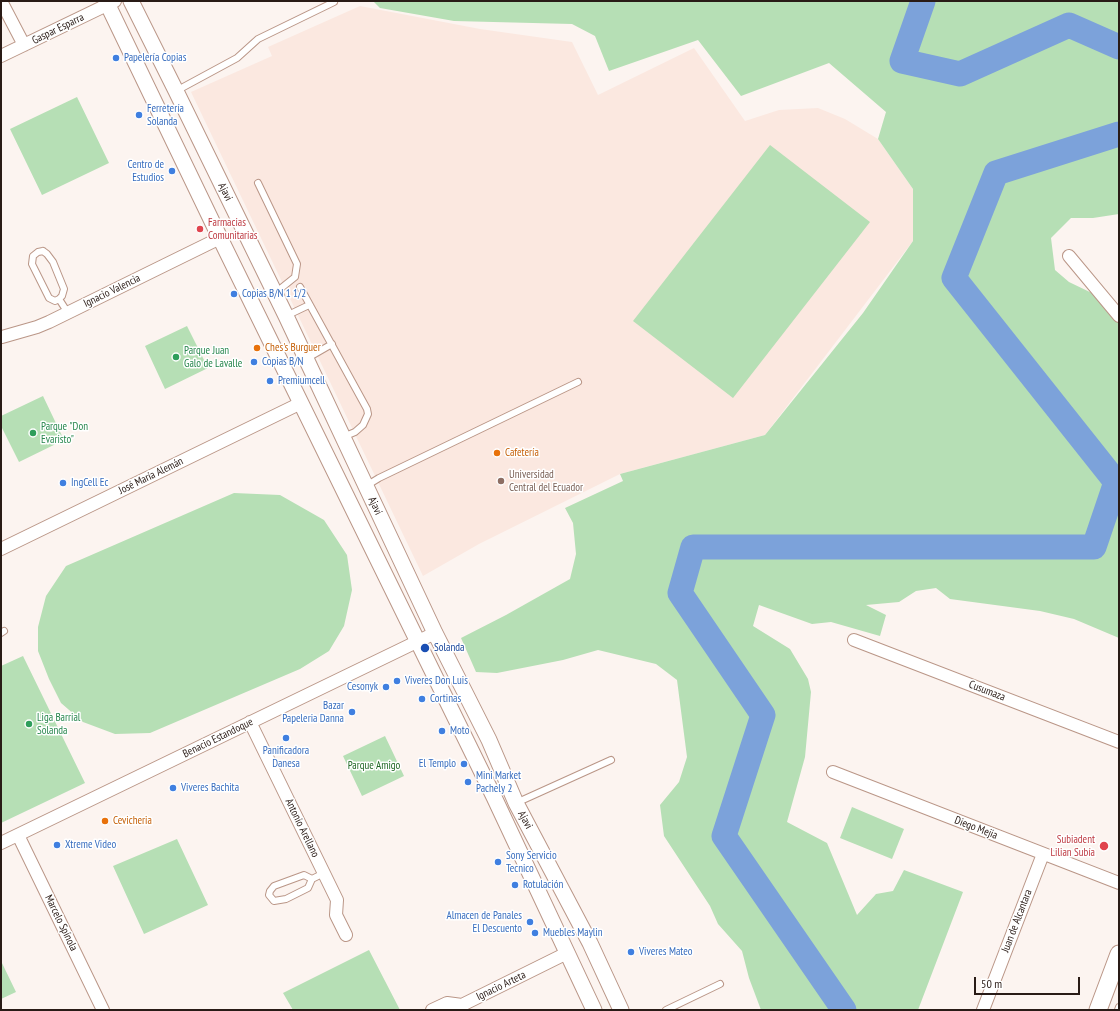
<!DOCTYPE html>
<html>
<head>
<meta charset="utf-8">
<style>
  body { margin:0 }
  #map { position:relative; width:1120px; height:1011px; overflow:hidden; background:#fcf4f0; font-family:"PT Sans Narrow",sans-serif }
  canvas { display:block }
  .frame { position:absolute; inset:0; border:2px solid #291b16; pointer-events:none }
  .scale { position:absolute; left:974px; top:977px; width:106px; height:18px; box-sizing:border-box; border:2px solid #291b16; border-top:0; padding-left:5px; font-size:12px; line-height:14px; white-space:nowrap; color:#291b16; -webkit-text-stroke:3px #fff; paint-order:stroke }
</style>
</head>
<body>
<div id="map">
<canvas width="1120" height="1011"></canvas>
<div class="frame"></div>
<div class="scale">50 m</div>
</div>
<script>
const g = document.querySelector('canvas').getContext('2d');
g.lineJoin = 'round';
function paint(path, color) {
  g.fillStyle = color;
  g.fill(path, 'evenodd');
}
function poly(rows) {
  const path = new Path2D();
  for (const r of rows) {
    path.moveTo(r[0], r[1]);
    for (let i = 2; i < r.length; i += 2) path.lineTo(r[i], r[i + 1]);
  }
  return path;
}
function strokePath(path, color, width, dash) {
  g.strokeStyle = color;
  g.lineWidth = width;
  g.lineCap = dash ? 'butt' : 'round';
  g.setLineDash(dash || []);
  g.stroke(path);
}
function drawText(font, color, halo, rows, align = 'center') {
  g.font = font + ' "PT Sans Narrow",sans-serif';
  g.lineWidth = 3;
  g.setLineDash([]);
  g.textBaseline = 'middle';
  g.strokeStyle = halo;
  g.fillStyle = color;
  for (const [text, x, y, turn = 0] of rows) {
    g.save();
    g.translate(x, y);
    g.rotate((+turn || 0) * Math.PI / 180);
    g.textAlign = isNaN(turn) ? turn : align;
    if (halo) g.strokeText(text, 0, 0);
    g.fillText(text, 0, 0);
    g.restore();
  }
}
const built = poly([
  [360,6,480,29,572,42,598,95,694,48,745,121,779,110,818,108,845,119,878,139,913,189,913,241,765,435,620,474,479,544,423,576,191,92,272,56,268,47]
]);
const green = poly([
  [373,1,1119,1,1119,214,1093,218,1071,218,1051,238,1055,270,1069,282,1096,295,1119,321,1119,638,1074,619,1040,611,950,599,936,588,916,591,899,602,866,605,886,615,880,636,831,622,812,624,759,605,753,626,790,649,808,679,811,692,805,757,787,822,827,843,857,915,876,894,893,891,904,870,963,892,918,1010,761,1010,749,978,742,951,718,924,710,906,664,836,660,805,679,782,687,757,677,680,656,664,598,650,563,660,497,673,476,672,461,638,506,615,570,579,576,554,573,523,565,508,623,481,620,474,765,435,863,313,913,241,913,189,878,139,886,112,829,63,741,96,698,40,609,71,595,36,572,24,454,21,380,8],
  [77,97,109,163,42,195,10,129],
  [770,145,870,222,733,398,633,321],
  [187,326,208,368,165,389,145,346],
  [43,396,64,440,19,462,1,426,1,416],
  [234,493,280,495,324,520,347,555,352,590,344,626,329,651,300,669,150,733,115,734,83,722,61,703,49,679,38,651,38,627,46,596,66,566],
  [23,656,85,783,1,823,1,666],
  [385,736,404,776,362,796,343,756],
  [852,807,904,829,892,859,840,838],
  [177,839,208,905,144,934,113,866],
  [369,950,400,1010,293,1010,283,993],
  [1,961,16,992,1,999]
]);
const river = poly([
  [923,1,902,61,960,74,1069,25,1119,47],
  [844,1010,724,836,763,715,680,593,693,547,1094,547,1116,482,954,278,996,173,1119,134]
]);
const service = poly([
  [176,91,237,58,258,39,334,2],
  [258,183,297,264,295,277,275,293],
  [43,251,47,254,53,262,64,289,62,296,59,299,55,301,49,298,32,264,33,256,38,252,43,251],
  [300,287,367,409,368,414,363,425,355,432,343,437],
  [59,299,68,313],
  [286,316,309,305],
  [306,359,332,344],
  [366,486,379,478,578,382],
  [1,633,4,631],
  [516,803,611,760],
  [312,879,304,875,274,886,270,891,269,895,274,901,286,899,308,888,312,879,324,873],
  [666,1010,720,984],
  [1118,1010,1119,1007]
]);
const minor = poly([
  [1,1,24,45],
  [1,56,115,1],
  [1069,256,1119,316],
  [2,337,37,327,49,322,220,238],
  [1,549,301,403],
  [854,640,1119,742],
  [250,722,337,900,336,915,346,935],
  [833,772,1119,883],
  [18,835,103,1010],
  [1,843,435,633],
  [432,1010,447,1003,462,1005,567,953],
  [983,1010,1043,854]
]);
const tertiary = poly([
  [106,1,220,238,494,797,594,1010],
  [131,1,176,91,286,316,435,633,489,740,516,803,590,943,621,1010]
]);
const secondary = poly([
  [1098,1010,1119,954]
]);
const markers = [
  [116,58,4,"#3f7fe0"],
  [139,115,4,"#3f7fe0"],
  [172,171,4,"#3f7fe0"],
  [200,229,4,"#e0444e"],
  [234,294,4,"#3f7fe0"],
  [257,348,4,"#e8710a"],
  [176,357,4,"#2e9e5b"],
  [254,362,4,"#3f7fe0"],
  [270,381,4,"#3f7fe0"],
  [33,433,4,"#2e9e5b"],
  [497,453,4,"#e8710a"],
  [501,481,4,"#8d6e63"],
  [63,483,4,"#3f7fe0"],
  [425,648,5,"#1a4fb4"],
  [397,681,4,"#3f7fe0"],
  [386,687,4,"#3f7fe0"],
  [422,699,4,"#3f7fe0"],
  [352,712,4,"#3f7fe0"],
  [29,724,4,"#2e9e5b"],
  [442,731,4,"#3f7fe0"],
  [286,738,4,"#3f7fe0"],
  [464,764,4,"#3f7fe0"],
  [468,782,4,"#3f7fe0"],
  [173,788,4,"#3f7fe0"],
  [105,821,4,"#e8710a"],
  [57,845,4,"#3f7fe0"],
  [1104,846,5,"#e0444e"],
  [498,862,4,"#3f7fe0"],
  [515,885,4,"#3f7fe0"],
  [530,922,4,"#3f7fe0"],
  [535,933,4,"#3f7fe0"],
  [631,952,4,"#3f7fe0"]
];
const streetNames = [
  ["Gaspar Esparra",58,29,-26],
  ["Ajavi",225,192,64],
  ["Ignacio Valencia",112,291,-26],
  ["José María Alemán",151,476,-26],
  ["Ajavi",375,506,65],
  ["Cusumaza",987,691,21],
  ["Benacio Estandoque",218,738,-26],
  ["Ajavi",525,820,62],
  ["Antonio Arellano",302,828,64],
  ["Diego Mejia",976,828,21],
  ["Juan de Alcantara",1017,921,-69],
  ["Marcelo Spínola",61,923,64],
  ["Ignacio Arteta",501,986,-26]
];
const shopNames = [
  ["Papelería Copias",124,58],
  ["Ferretería",147,109],
  ["Solanda",147,122],
  ["Centro de",164,165,"right"],
  ["Estudios",164,178,"right"],
  ["Copias B/N 1 1/2",242,294],
  ["Copias B/N",262,362],
  ["Premiumcell",278,381],
  ["IngCell Ec",71,483],
  ["Viveres Don Luis",405,681],
  ["Cesonyk",378,687,"right"],
  ["Cortinas",430,699],
  ["Bazar",344,706,"right"],
  ["Papeleria Danna",344,719,"right"],
  ["Moto",450,731],
  ["Panificadora",286,751,"center"],
  ["Danesa",286,764,"center"],
  ["El Templo",456,764,"right"],
  ["Mini Market",476,776],
  ["Pachely 2",476,789],
  ["Viveres Bachita",181,788],
  ["Xtreme Video",65,845],
  ["Sony Servicio",506,856],
  ["Tecnico",506,869],
  ["Rotulación",523,885],
  ["Almacen de Panales",522,916,"right"],
  ["El Descuento",522,929,"right"],
  ["Muebles Maylin",543,933],
  ["Viveres Mateo",639,952]
];
const healthNames = [
  ["Farmacias",208,223],
  ["Comunitarias",208,236],
  ["Subiadent",1095,840,"right"],
  ["Lilian Subía",1095,853,"right"]
];
const foodNames = [
  ["Ches's Burguer",265,348],
  ["Cafetería",505,453],
  ["Cevicheria",113,821]
];
const leisureNames = [
  ["Parque Juan",184,351],
  ["Galo de Lavalle",184,364],
  ["Parque \"Don",41,427],
  ["Evaristo\"",41,440],
  ["Liga Barrial",37,718],
  ["Solanda",37,731]
];
const educationNames = [
  ["Universidad",509,475],
  ["Central del Ecuador",509,488]
];
const transitNames = [
  ["Solanda",434,648]
];
const parkNames = [
  ["Parque Amigo",374,766]
];
paint(built, '#fbe8e0');
paint(green, '#b6dfb5');
strokePath(river, '#7ca2da', 25);
strokePath(service, '#ba9687', 8);
strokePath(minor, '#ba9687', 14);
strokePath(tertiary, '#ba9687', 17);
strokePath(secondary, '#ba9687', 19);
strokePath(service, '#fff', 6);
strokePath(minor, '#fff', 12);
strokePath(tertiary, '#fff', 15);
strokePath(secondary, '#fff', 17);
for (const [x, y, r, color] of markers) {
  const dot = new Path2D();
  dot.arc(x, y, r, 0, 2 * Math.PI);
  g.fillStyle = color;
  g.fill(dot);
  strokePath(dot, '#fff', 1.5);
}
drawText('11px', '#291b16', '#fff', streetNames);
drawText('11px', '#366cbe', '#fff', shopNames, 'left');
drawText('11px', '#be3a42', '#fff', healthNames, 'left');
drawText('11px', '#c56008', '#fff', foodNames, 'left');
drawText('11px', '#27864d', '#fff', leisureNames, 'left');
drawText('11px', '#785e54', '#fff', educationNames, 'left');
drawText('11px', '#164399', '#fff', transitNames, 'left');
drawText('11px', '#1e6623', '#fff', parkNames);
</script>
</body>
</html>
